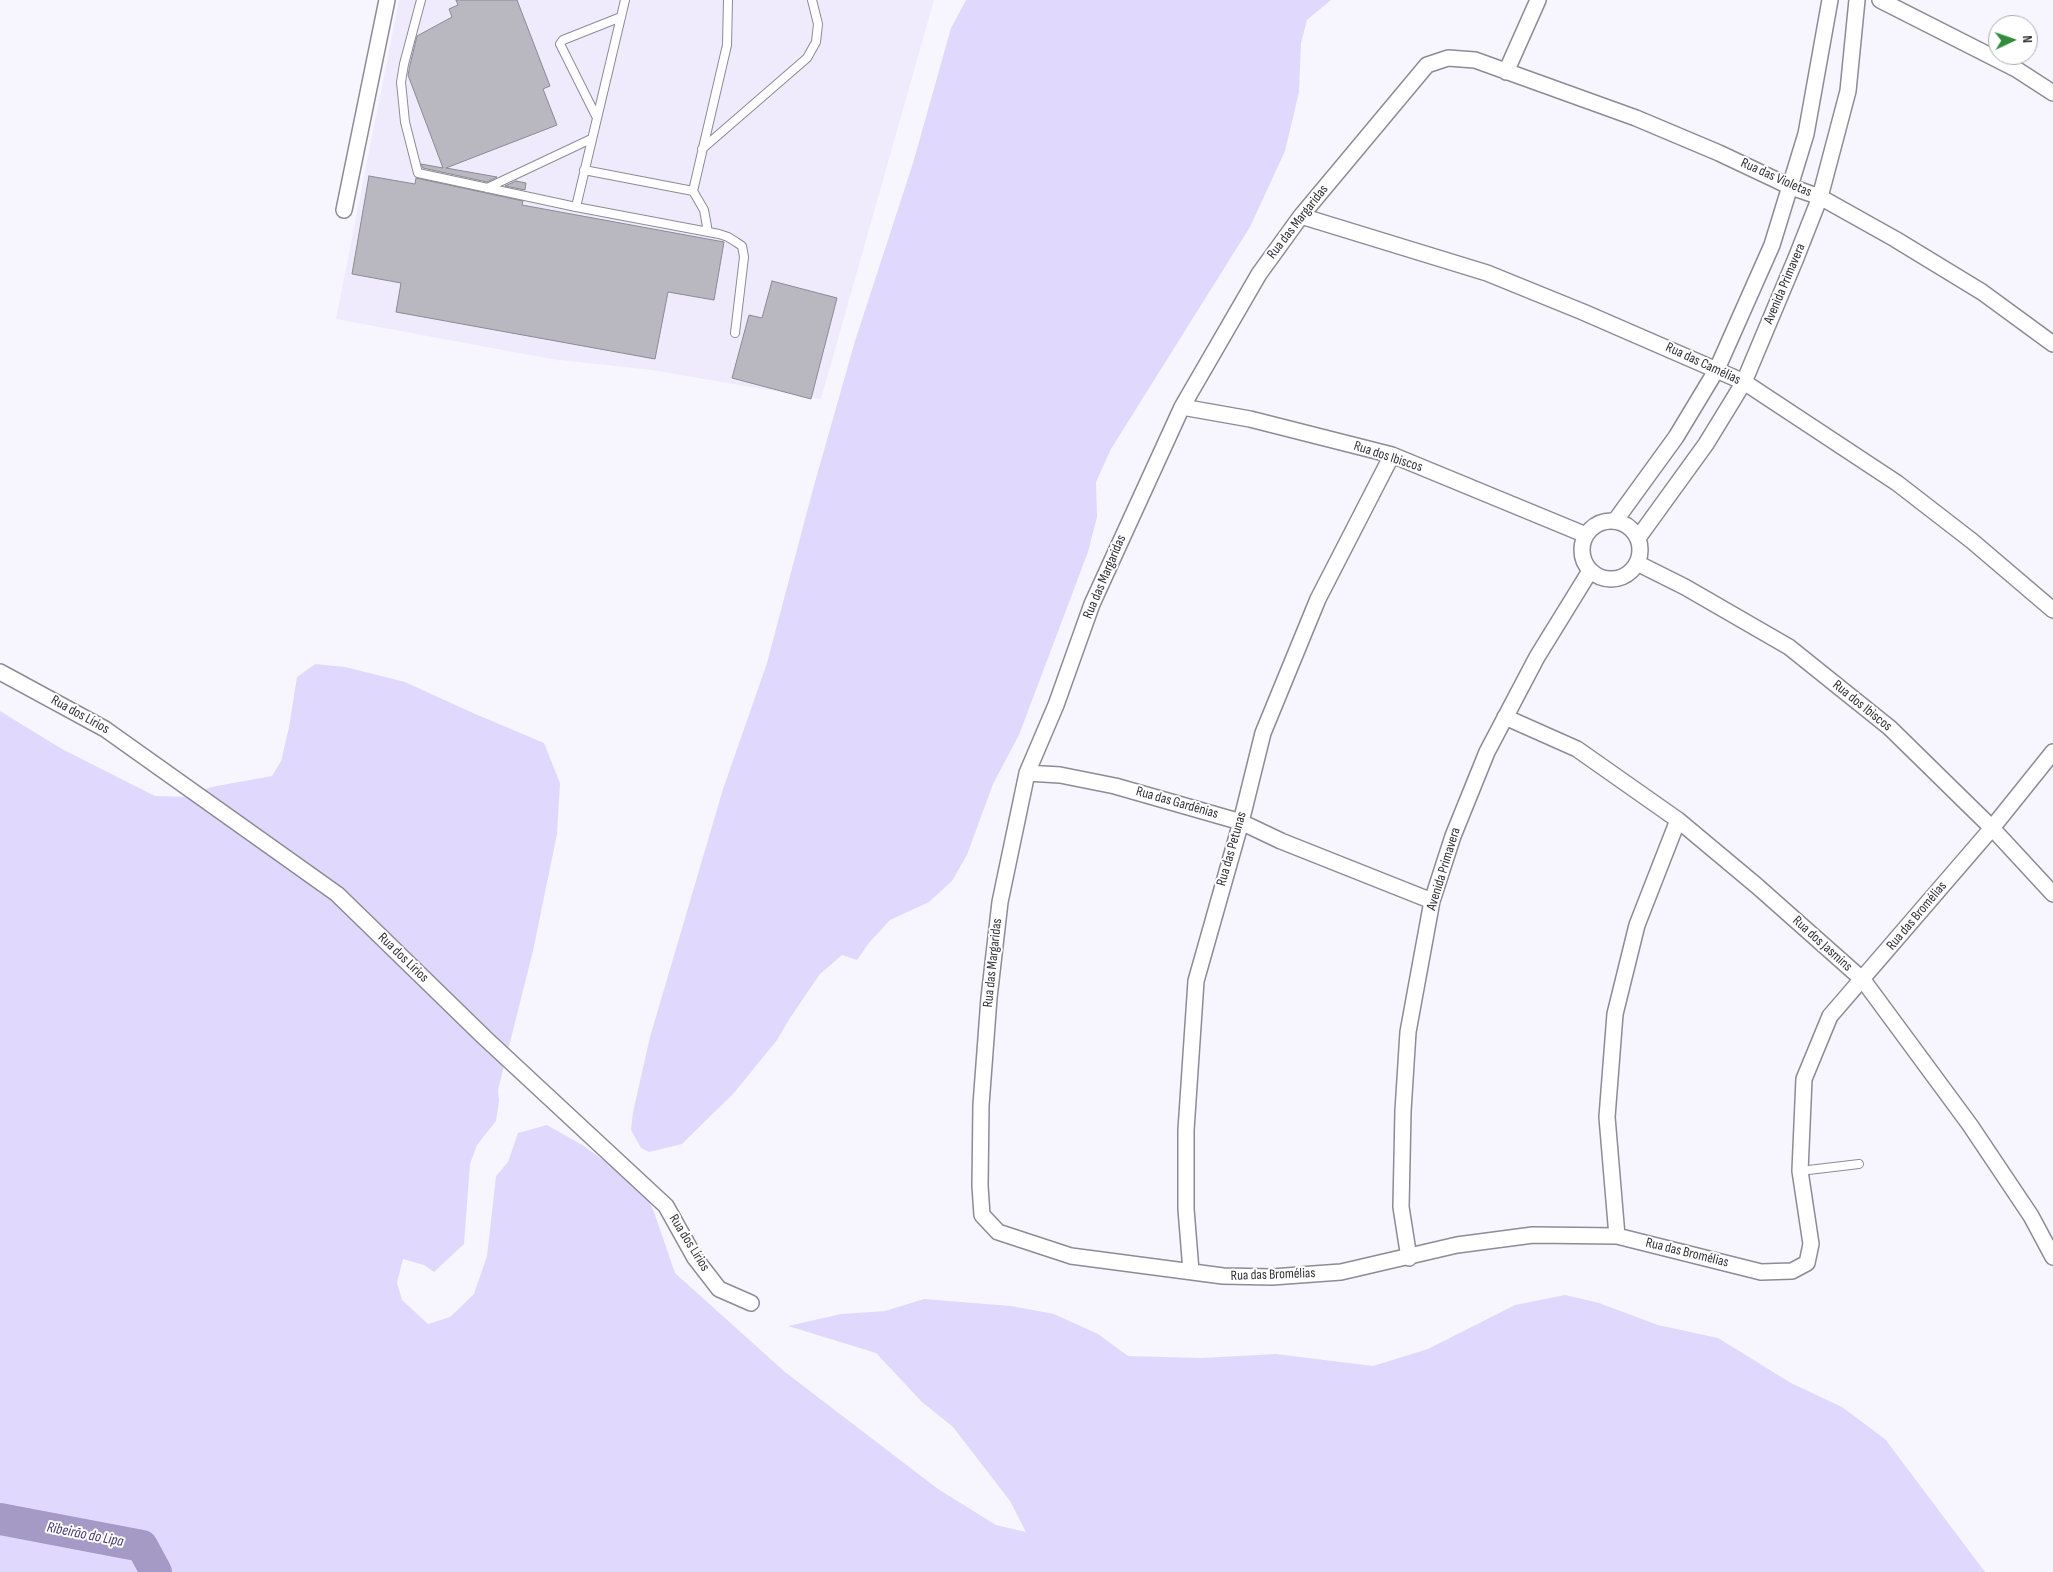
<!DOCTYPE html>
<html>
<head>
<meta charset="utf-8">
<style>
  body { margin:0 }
  #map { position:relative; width:2053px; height:1572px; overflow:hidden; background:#f7f6fe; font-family:"Sofia Sans Condensed",sans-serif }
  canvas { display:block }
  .north { position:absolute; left:1988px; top:15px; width:50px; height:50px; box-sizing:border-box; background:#fff; border:1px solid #adacae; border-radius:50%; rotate:87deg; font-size:14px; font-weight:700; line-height:20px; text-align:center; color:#313034 }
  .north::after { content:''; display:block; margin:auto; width:18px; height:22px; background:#318c3d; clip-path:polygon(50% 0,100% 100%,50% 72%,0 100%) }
</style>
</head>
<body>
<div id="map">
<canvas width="2053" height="1572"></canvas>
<div class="north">N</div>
</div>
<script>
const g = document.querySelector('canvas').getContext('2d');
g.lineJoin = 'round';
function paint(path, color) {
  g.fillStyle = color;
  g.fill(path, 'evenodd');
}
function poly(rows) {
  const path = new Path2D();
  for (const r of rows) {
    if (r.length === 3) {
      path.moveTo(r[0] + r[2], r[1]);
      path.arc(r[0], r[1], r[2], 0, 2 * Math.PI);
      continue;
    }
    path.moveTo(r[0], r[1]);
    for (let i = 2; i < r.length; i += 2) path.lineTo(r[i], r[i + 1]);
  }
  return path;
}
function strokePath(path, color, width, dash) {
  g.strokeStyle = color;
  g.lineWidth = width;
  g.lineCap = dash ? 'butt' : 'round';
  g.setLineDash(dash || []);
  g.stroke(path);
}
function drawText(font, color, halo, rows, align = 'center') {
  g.font = font + ' "Sofia Sans Condensed",sans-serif';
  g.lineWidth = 4;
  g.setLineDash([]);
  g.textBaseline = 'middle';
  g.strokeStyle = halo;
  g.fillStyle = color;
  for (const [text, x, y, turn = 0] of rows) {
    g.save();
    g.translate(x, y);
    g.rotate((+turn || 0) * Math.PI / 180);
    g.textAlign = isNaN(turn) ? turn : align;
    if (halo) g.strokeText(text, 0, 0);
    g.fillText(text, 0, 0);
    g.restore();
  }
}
const built = poly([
  [399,0,934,0,821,399,651,370,551,359,336,319]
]);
const green = poly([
  [966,0,1331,0,1307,20,1301,43,1299,92,1285,151,1250,227,1111,449,1096,482,1097,517,1088,552,1019,735,993,784,967,855,952,881,929,902,890,920,869,943,857,960,842,955,820,974,790,1018,777,1040,734,1093,682,1144,649,1152,641,1148,631,1130,633,1112,650,1037,723,789,767,663,813,489,855,341,913,163,951,28],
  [315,664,345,667,405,682,473,713,544,743,560,783,557,834,533,951,498,1090,499,1101,496,1121,477,1145,470,1164,464,1244,434,1272,424,1265,403,1259,397,1283,402,1300,428,1324,450,1317,474,1294,487,1256,496,1176,508,1162,518,1133,547,1125,584,1146,643,1189,654,1212,675,1273,785,1372,938,1489,996,1525,1026,1532,1010,1501,953,1427,922,1402,876,1353,788,1326,841,1314,885,1311,924,1299,1011,1306,1054,1314,1098,1334,1128,1356,1201,1358,1276,1354,1373,1366,1428,1349,1515,1305,1565,1295,1599,1303,1658,1325,1718,1338,1791,1383,1842,1407,1885,1439,1985,1572,0,1572,0,711,62,749,155,796,190,797,211,787,272,776,281,761,289,727,297,677]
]);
const river = poly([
  [0,1519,142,1546,156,1572]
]);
const building = poly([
  [456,0,517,0,550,86,543,89,557,125,446,168,497,177,487,182,423,168,421,164,443,168,408,75,410,65,417,36,452,17,449,9,458,5,456,0],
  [369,176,415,184,416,178,523,201,522,205,724,242,714,300,668,292,655,359,396,312,401,283,352,274,369,176],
  [516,181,526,183,525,190,505,186,516,181],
  [772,281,837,298,811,399,732,378,749,315,762,318,772,281]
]);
const service = poly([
  [421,0,404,64,401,82,405,122,418,173,576,207],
  [625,0,576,207,719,234,728,237,736,242,742,246,744,257,735,333],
  [596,116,560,44,563,40,621,17],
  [702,149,807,58,816,42,818,24,812,0],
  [584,170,693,191],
  [487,188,591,139],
  [708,232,704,210,693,191,727,45,728,0],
  [1800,1171,1859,1164]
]);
const minor = poly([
  [1880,0,2016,69,2053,93],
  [1506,72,1538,0],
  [344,210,387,0],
  [1301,216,1487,273,1583,312,1744,382,1897,483,1972,541,2053,610],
  [2053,344,1982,292,1895,239,1820,197,1791,187,1719,153,1636,118,1475,60,1448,58,1427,65,1301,216,1259,274,1182,407,1092,604,1056,705,1027,773,1000,902,989,998,981,1105,980,1186,982,1215,998,1232,1071,1256,1223,1276,1272,1277,1341,1272,1457,1245,1533,1235,1617,1236,1761,1272,1792,1271,1807,1263,1811,1244,1800,1171,1804,1079,1830,1016,1992,828,2053,752],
  [1182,407,1250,419,1392,455,1586,535],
  [1615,521,1676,437,1717,369,1772,245,1806,134,1830,0],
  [1611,550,29],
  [1638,538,1706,444,1744,382,1796,258,1820,197,1848,91,1857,0],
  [1637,563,1685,587,1789,647,1890,728,1992,828,2053,894],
  [0,672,105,729,337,894,485,1038,666,1206,695,1258,719,1289,751,1303],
  [1505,717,1577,749,1678,820,1757,886,1863,980,1970,1125,2031,1216,2053,1257],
  [1027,773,1060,775,1115,786,1241,822,1281,841,1432,901],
  [1617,1236,1607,1117,1615,1014,1637,925,1678,820],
  [1409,1258,1401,1207,1403,1111,1408,1032,1432,901,1453,836,1487,752,1537,657,1590,571],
  [1191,1271,1186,1209,1186,1130,1196,981,1241,822,1263,733,1318,599,1392,455]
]);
const streetNames = [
  ["Rua das Violetas",1776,178,24],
  ["Rua das Margaridas",1298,222,-52],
  ["Avenida Primavera",1785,284,-67],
  ["Rua das Camélias",1703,364,25],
  ["Rua dos Ibiscos",1388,457,18],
  ["Rua das Margaridas",1105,577,-67],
  ["Rua dos Ibiscos",1862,706,39],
  ["Rua dos Lírios",80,715,29],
  ["Rua das Gardênias",1177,803,16],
  ["Rua das Petunas",1232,849,-74],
  ["Avenida Primavera",1444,869,-73],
  ["Rua das Bromélias",1917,916,-50],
  ["Rua dos Jasmins",1822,944,42],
  ["Rua dos Lírios",403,958,44],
  ["Rua das Margaridas",993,963,-84],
  ["Rua dos Lírios",689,1243,58],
  ["Rua das Bromélias",1687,1253,14],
  ["Rua das Bromélias",1273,1275,-2]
];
const waterNames = [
  ["Ribeirão do Lipa",85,1535,11]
];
paint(built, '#efebfd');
paint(green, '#e1d9fd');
strokePath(river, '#a59ac6', 32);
paint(building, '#b9b7c0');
strokePath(building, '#8c8a94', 1);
strokePath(service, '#8d8b95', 10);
strokePath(minor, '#8d8b95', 18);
strokePath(service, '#fff', 8);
strokePath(minor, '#fff', 15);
drawText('14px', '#313034', '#fff', streetNames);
drawText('italic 15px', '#46356d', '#fff', waterNames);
</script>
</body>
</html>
